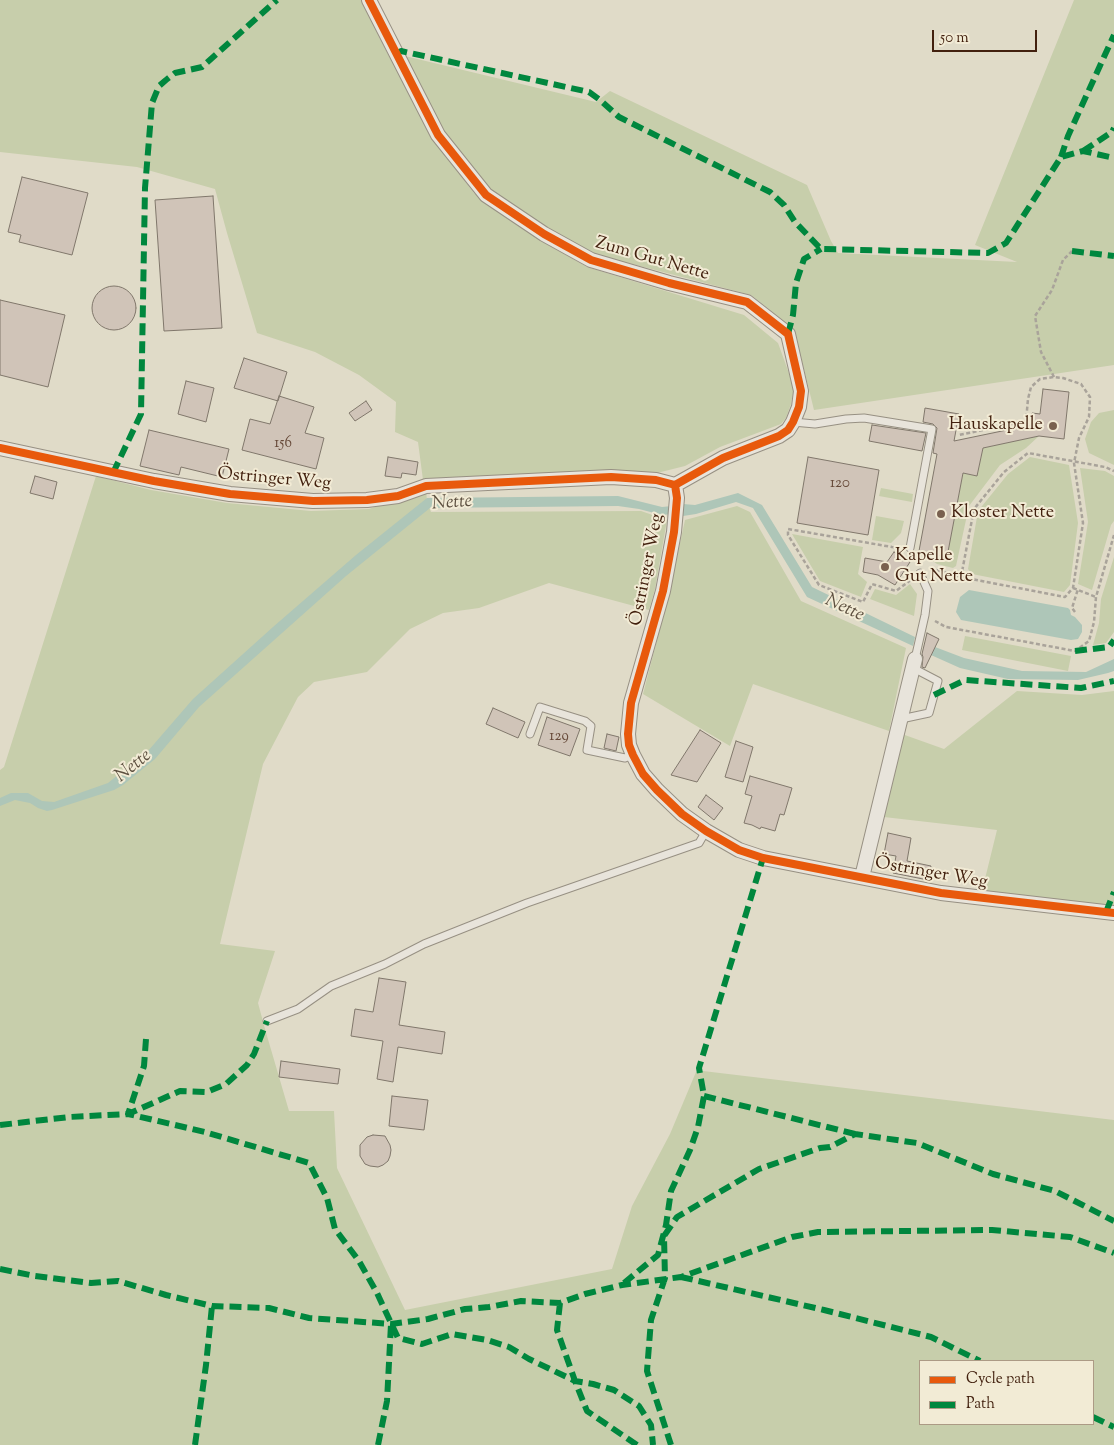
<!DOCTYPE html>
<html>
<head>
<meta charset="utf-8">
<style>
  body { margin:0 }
  #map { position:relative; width:1114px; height:1445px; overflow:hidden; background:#e0dbc8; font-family:"Sorts Mill Goudy",serif }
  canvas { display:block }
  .legend { position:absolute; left:919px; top:1360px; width:175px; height:65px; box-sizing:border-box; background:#f2ebd5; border:1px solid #ac9a85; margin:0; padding:6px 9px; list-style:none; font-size:15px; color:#42200e }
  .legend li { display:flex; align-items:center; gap:10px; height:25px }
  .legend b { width:25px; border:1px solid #ac9a85 }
  .scale { position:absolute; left:932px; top:30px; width:105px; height:22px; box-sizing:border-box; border:2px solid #42200e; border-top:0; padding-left:6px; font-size:15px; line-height:18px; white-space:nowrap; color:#42200e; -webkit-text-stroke:4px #f2ebd5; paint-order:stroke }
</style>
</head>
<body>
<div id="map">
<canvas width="1114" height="1445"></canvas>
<ul class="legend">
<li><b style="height:6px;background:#e8590c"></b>Cycle path</li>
<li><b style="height:6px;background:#00873e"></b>Path</li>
</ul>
<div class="scale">50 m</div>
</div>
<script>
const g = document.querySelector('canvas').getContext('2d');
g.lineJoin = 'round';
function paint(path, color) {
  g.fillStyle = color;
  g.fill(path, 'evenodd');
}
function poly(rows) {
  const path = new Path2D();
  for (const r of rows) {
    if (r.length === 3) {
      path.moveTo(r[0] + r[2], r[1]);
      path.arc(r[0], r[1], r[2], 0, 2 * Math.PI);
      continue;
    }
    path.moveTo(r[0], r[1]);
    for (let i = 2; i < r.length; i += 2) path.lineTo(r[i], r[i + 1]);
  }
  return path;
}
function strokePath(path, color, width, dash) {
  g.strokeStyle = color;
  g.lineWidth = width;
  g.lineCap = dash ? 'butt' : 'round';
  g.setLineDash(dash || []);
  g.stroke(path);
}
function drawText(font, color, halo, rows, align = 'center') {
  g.font = font + ' "Sorts Mill Goudy",serif';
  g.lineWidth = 4;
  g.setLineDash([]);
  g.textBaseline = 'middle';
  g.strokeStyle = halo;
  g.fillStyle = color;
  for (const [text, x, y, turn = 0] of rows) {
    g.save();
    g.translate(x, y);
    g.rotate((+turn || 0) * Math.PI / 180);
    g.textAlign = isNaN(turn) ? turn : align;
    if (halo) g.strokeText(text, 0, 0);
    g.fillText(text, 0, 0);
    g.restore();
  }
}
const green = poly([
  [0,0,362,0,380,39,434,141,474,193,538,239,587,267,744,315,778,343,794,387,791,404,786,418,781,424,720,447,685,466,657,473,613,472,423,480,418,442,395,432,396,402,359,375,315,352,257,333,227,233,215,189,137,167,0,152],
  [1074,0,1114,0,1114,365,814,410,794,329,751,295,594,254,547,228,489,189,443,130,405,56,596,102,610,91,807,185,831,241,838,253,1017,262,975,245],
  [1114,410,1114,465,1089,453,1085,439,1091,422,1099,413],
  [1039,436,1026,448,1000,465,969,506,956,566,953,568,937,564,919,551,947,556,963,473,977,476,983,448],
  [1030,457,1069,465,1078,523,1070,585,1064,592,972,574,968,569,978,511,1008,474],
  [1080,468,1105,471,1114,476,1114,521,1111,525,1092,590,1078,584,1088,522],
  [96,476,151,490,227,503,311,511,369,509,426,489,427,502,431,512,641,511,667,520,655,589,649,610,549,583,479,608,443,613,410,629,367,672,314,682,298,697,263,764,220,944,275,951,258,1003,265,1029,289,1111,334,1111,337,1168,405,1310,612,1269,632,1206,670,1134,696,1072,703,1071,1114,1120,1114,1445,0,1445,0,770,4,767],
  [920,1361,1093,1361,1093,1424,920,1424],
  [881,488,913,494,912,502,879,496],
  [737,506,750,512,801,601,906,648,889,731,753,684,730,746,643,694,669,594,685,520],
  [876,516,904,521,901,533,891,543,872,540],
  [792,534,863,547,858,574,867,582,861,597,820,581],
  [1114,557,1114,632,1106,643,1093,645,1099,623,1101,599],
  [910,584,917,594,914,616,870,599,875,589,896,595],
  [965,636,1071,656,1068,671,962,650],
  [1017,691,1082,695,1114,691,1114,906,982,891,997,830,884,817,902,734,944,749]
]);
const water = poly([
  [738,493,762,505,812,587,915,637,913,646,807,597,753,508,736,502,696,514,683,516,683,504,695,505],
  [618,496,662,507,672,506,672,514,662,515,639,509,618,506,430,508,346,576,199,707,155,759,123,785,114,790,52,810,47,811,38,808,30,803,15,800,0,806,0,798,11,793,28,793,42,801,54,802,108,783,148,751,193,699,273,627,356,555,427,498],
  [969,590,1068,608,1070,610,1071,615,1075,617,1082,625,1082,632,1078,639,1071,640,961,620,956,612,960,597],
  [935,647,964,658,1022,671,1086,672,1114,659,1114,671,1108,673,1078,680,1008,679,960,668,931,655]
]);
const building = poly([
  [22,177,88,193,72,255,19,242,21,235,8,232,22,177],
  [213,196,222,328,164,331,155,200,213,196],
  [114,308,22],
  [0,300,65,315,48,387,0,375,0,300],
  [244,358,287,372,278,401,234,388,244,358],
  [186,381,214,388,206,422,178,414,186,381],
  [1043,389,1069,392,1064,439,1039,436,983,448,977,476,963,473,947,557,919,551,937,454,933,453,937,428,933,424,923,422,925,408,959,414,954,441,1031,425,1032,413,1040,414,1043,389],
  [279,396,314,407,305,433,324,438,316,469,242,450,250,419,270,424,279,396],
  [366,401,372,410,355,421,349,413,366,401],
  [872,425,926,433,922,451,869,441,872,425],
  [149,430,229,449,222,477,181,467,179,475,140,466,149,430],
  [388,457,418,462,416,475,402,473,401,478,385,476,388,457],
  [808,457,879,470,868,535,797,523,808,457],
  [35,476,57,482,53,499,30,493,35,476],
  [894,552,910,562,895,585,878,575,863,572,865,558,887,562,894,552],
  [927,633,939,639,925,668,922,667,923,657,922,654,927,633],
  [493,708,525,722,518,738,486,724,493,708],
  [547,717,580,729,570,756,538,745,547,717],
  [700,730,721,743,697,782,671,775,700,730],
  [607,734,619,737,616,751,604,748,607,734],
  [736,741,753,747,743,782,725,777,736,741],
  [750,776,792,788,784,815,780,814,775,831,761,827,760,829,752,825,744,823,752,796,745,794,750,776],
  [706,795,723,808,714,820,698,807,706,795],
  [888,833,911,838,907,861,931,866,928,880,893,873,896,856,884,854,888,833],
  [379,978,406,982,399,1025,445,1032,442,1054,398,1047,393,1082,377,1079,383,1041,351,1036,355,1009,373,1012,379,978],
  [281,1061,340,1069,338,1084,279,1077,281,1061],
  [392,1096,428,1100,424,1130,389,1126,392,1096],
  [373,1135,385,1136,390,1145,391,1150,390,1156,388,1161,383,1165,378,1167,370,1166,365,1164,360,1156,360,1145,367,1137,373,1135]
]);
const path = poly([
  [1054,377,1041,352,1035,316,1052,290,1063,260,1072,251],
  [901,548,892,547,788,529,788,535,819,585,863,602,872,584,896,591,912,579],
  [930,570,933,569,961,577,1065,597,1073,588,1083,523,1074,463,1079,438,1089,417,1090,397,1081,384,1063,378,1054,377,1040,379,1031,387,1028,399,1026,421,959,435],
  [961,577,974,509,1004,472,1028,453,1105,467,1114,471],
  [1073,588,1096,597],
  [1075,612,1072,608,1078,589],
  [935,621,946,627,1075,651,1089,641,1094,622,1096,597,1114,535]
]);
const lane = poly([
  [793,422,815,424,846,419,864,418,932,429,910,548],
  [915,659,925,615,928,591,920,573],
  [901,719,929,713,938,681,913,668],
  [530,734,540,707,585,721,591,726,587,750,625,758,633,755],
  [267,1021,298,1009,331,986,385,964,424,944,527,903,699,843,706,831]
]);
const street = poly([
  [369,0,438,135,486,195,544,234,591,260,669,283,747,302,788,334,801,391,799,407,793,422,788,430,779,436,723,458,675,485],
  [0,448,154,481,230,494,313,501,367,500,398,496,426,486,611,477,656,480,675,485],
  [675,485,677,498,674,532,663,591,631,703,628,734,629,745,633,755,643,774,657,790,682,814,706,831,739,850,763,858,941,893,1114,913],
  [862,877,915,659]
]);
const quiet = poly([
  [396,54,401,51,589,92,600,100,619,117,770,192,784,205,795,222,821,249,988,253,1006,243,1061,157,1083,151,1114,158],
  [1083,151,1112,132,1114,128],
  [1061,157,1068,136,1114,35],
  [1072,251,1114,256],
  [788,334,793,315,796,283,804,259,821,249],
  [113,473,141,414,145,188,152,103,159,86,166,80,175,73,202,67,277,0],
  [1075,651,1109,647,1114,640],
  [934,695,965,680,1081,688,1114,681],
  [1106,912,1114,892],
  [146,1039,144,1066,128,1114,205,1132,309,1163,327,1198,335,1229,359,1261,377,1293,398,1338,422,1344,452,1334,487,1340,509,1347,529,1359,575,1381,593,1384,614,1390,639,1406,651,1425,653,1445],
  [704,1096,855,1134],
  [0,1125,69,1117,128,1114,180,1091,207,1092,226,1084,247,1065,254,1054,267,1021],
  [0,1269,35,1276,91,1283,118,1281,166,1295,212,1306,269,1308,309,1318,391,1324,428,1319,465,1309,489,1307,521,1301,560,1303,585,1294,622,1285,681,1277,792,1237,818,1232,992,1230,1070,1237,1114,1253],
  [681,1277,824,1310,931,1337,980,1361],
  [624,1283,658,1255,666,1225,671,1191,690,1150,698,1127,704,1096,699,1068,763,858],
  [560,1303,557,1330,575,1381,587,1411,637,1445],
  [1093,1417,1114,1427],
  [195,1445,206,1365,212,1306],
  [378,1445,387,1401,391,1324],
  [671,1445,647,1371,651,1320,665,1278,664,1236,677,1217,759,1169,820,1148,830,1147,855,1134,917,1143,993,1174,1055,1191,1114,1221]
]);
const cycleway = poly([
  [369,0,438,135,486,195,544,234,591,260,669,283,747,302,788,334,801,391,799,407,793,422,788,430,779,436,723,458,675,485],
  [0,448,154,481,230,494,313,501,367,500,398,496,426,486,611,477,656,480,675,485],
  [675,485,677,498,674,532,663,591,631,703,628,734,629,745,633,755,643,774,657,790,682,814,706,831,739,850,763,858,941,893,1114,913]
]);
const markers = [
  [1053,426,5,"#79614f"],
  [941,514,5,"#79614f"],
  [885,567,5,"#79614f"]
];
const numberNames = [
  ["156",283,444],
  ["120",840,484],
  ["129",559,737]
];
const streetNames = [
  ["Zum Gut Nette",652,260,16],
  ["Östringer Weg",274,480,5],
  ["Östringer Weg",648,570,-79],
  ["Östringer Weg",931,874,10]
];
const poiNames = [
  ["Hauskapelle",1043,426,"right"],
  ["Kloster Nette",951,514],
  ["Kapelle",895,557],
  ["Gut Nette",895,578]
];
const waterNames = [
  ["Nette",452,504,-4],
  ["Nette",844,609,25],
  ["Nette",134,767,-39]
];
paint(green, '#c7ceab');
paint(water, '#aec6b8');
paint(building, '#d0c4b8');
strokePath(building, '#80776b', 1);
strokePath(lane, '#979083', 9);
strokePath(street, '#979083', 16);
strokePath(path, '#a9a39a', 2.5, [4, 2.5]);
strokePath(lane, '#e8e4db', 7);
strokePath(street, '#e8e4db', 14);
strokePath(quiet, '#00873e', 6, [12, 6]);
strokePath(cycleway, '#e8590c', 8);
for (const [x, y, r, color] of markers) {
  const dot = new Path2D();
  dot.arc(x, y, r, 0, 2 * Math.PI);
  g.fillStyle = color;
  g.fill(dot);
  strokePath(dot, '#f2ebd5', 2);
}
drawText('15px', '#664938', null, numberNames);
drawText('18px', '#42200e', '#f2ebd5', streetNames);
drawText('18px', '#42200e', '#f2ebd5', poiNames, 'left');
drawText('italic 19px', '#5c4f3f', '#f2ebd5', waterNames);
</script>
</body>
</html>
